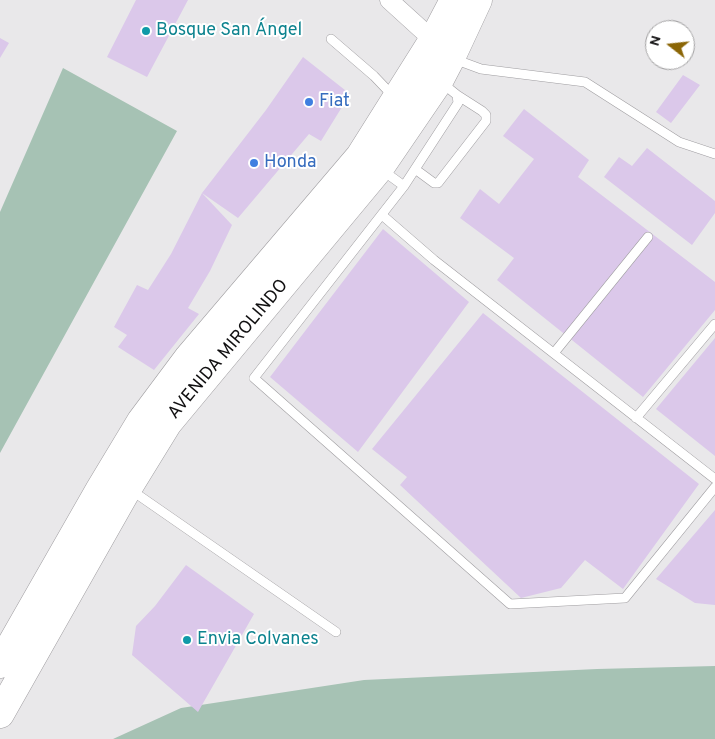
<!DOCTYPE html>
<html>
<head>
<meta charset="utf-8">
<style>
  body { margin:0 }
  #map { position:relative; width:715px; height:739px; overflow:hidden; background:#e9e8ea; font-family:Overpass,sans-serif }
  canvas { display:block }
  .north { position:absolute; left:645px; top:20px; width:50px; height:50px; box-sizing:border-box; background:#fff; border:1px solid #a09fa0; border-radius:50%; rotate:286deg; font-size:14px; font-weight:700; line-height:20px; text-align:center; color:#111011 }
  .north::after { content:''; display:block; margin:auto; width:18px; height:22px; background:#8b6606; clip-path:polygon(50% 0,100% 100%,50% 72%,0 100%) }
</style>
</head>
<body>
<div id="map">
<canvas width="715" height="739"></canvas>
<div class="north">N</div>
</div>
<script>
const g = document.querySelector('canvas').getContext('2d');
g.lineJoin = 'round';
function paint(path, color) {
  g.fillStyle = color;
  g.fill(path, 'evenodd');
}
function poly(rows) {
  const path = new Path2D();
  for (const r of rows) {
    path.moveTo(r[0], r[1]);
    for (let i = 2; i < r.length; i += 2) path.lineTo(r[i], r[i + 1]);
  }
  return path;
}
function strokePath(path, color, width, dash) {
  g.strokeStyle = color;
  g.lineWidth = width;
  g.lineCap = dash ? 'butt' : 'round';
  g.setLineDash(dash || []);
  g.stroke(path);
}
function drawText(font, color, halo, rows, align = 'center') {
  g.font = font + ' Overpass,sans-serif';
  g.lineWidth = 4;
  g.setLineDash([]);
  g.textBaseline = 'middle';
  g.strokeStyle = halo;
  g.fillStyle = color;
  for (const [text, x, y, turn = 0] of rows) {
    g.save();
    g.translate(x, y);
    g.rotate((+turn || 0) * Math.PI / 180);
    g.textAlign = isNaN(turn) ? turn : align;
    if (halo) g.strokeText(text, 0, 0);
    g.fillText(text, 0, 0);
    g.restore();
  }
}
const green = poly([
  [63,68,177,131,0,453,0,212],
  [715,666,715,739,113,739,181,708,364,680,597,669]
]);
const building = poly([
  [136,0,188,0,147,77,107,57],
  [0,38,9,43,0,58],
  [303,57,350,94,321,141,309,134,238,218,202,193,266,110],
  [683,75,700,85,671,123,656,112],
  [524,109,589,160,578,177,715,282,715,310,643,397,497,280,514,258,460,218,480,189,499,204,534,159,503,136],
  [647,148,715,201,715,213,692,245,604,177,619,157,632,166],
  [202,193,232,225,210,271,188,308,199,314,154,370,118,347,127,335,114,327,137,285,148,290,171,254],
  [383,229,469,302,358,452,270,377],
  [483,313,699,484,623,589,585,560,561,588,521,598,400,485,407,477,372,449],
  [715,338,715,456,656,409],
  [715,510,715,605,695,603,656,579],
  [186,565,254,614,198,712,132,655,136,626,155,606]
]);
const service = poly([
  [331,39,374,76,394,97],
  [454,59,481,69,585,82,679,142,715,154],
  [442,83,457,95,458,103,404,186,254,378,510,604,625,598,715,487],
  [415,169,434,183,438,183,486,121,486,115,482,111,457,95],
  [382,170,404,186],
  [382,215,434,260,715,479],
  [554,353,648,237],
  [636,418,715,324],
  [131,490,336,632]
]);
const minor = poly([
  [389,0,433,40]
]);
const primary = poly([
  [0,664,100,489,141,421,188,358,360,156,433,40,454,0],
  [0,714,128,488,168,423,379,169,439,81,451,58,478,0]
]);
const markers = [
  [146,31,5,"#0f9aa8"],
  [309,102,5,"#3f7fe0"],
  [254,163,5,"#3f7fe0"],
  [187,640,5,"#0f9aa8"]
];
const cultureNames = [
  ["Bosque San Ángel",156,31],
  ["Envia Colvanes",197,640]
];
const shopNames = [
  ["Fiat",319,102],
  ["Honda",264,163]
];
const streetNames = [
  ["AVENIDA MIROLINDO",229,350,-50]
];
paint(green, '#a6c2b4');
paint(building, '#dbc8ea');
strokePath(service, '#9f9da0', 10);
strokePath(minor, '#9f9da0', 19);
strokePath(primary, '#9f9da0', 29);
strokePath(service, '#fff', 9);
strokePath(minor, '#fff', 18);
strokePath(primary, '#fff', 28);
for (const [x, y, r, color] of markers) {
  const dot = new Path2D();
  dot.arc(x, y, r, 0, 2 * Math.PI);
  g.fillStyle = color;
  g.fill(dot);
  strokePath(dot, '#fff', 2);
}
drawText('18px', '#0d838f', '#fff', cultureNames, 'left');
drawText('18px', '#366cbe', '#fff', shopNames, 'left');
drawText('18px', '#111011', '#fff', streetNames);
</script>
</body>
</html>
